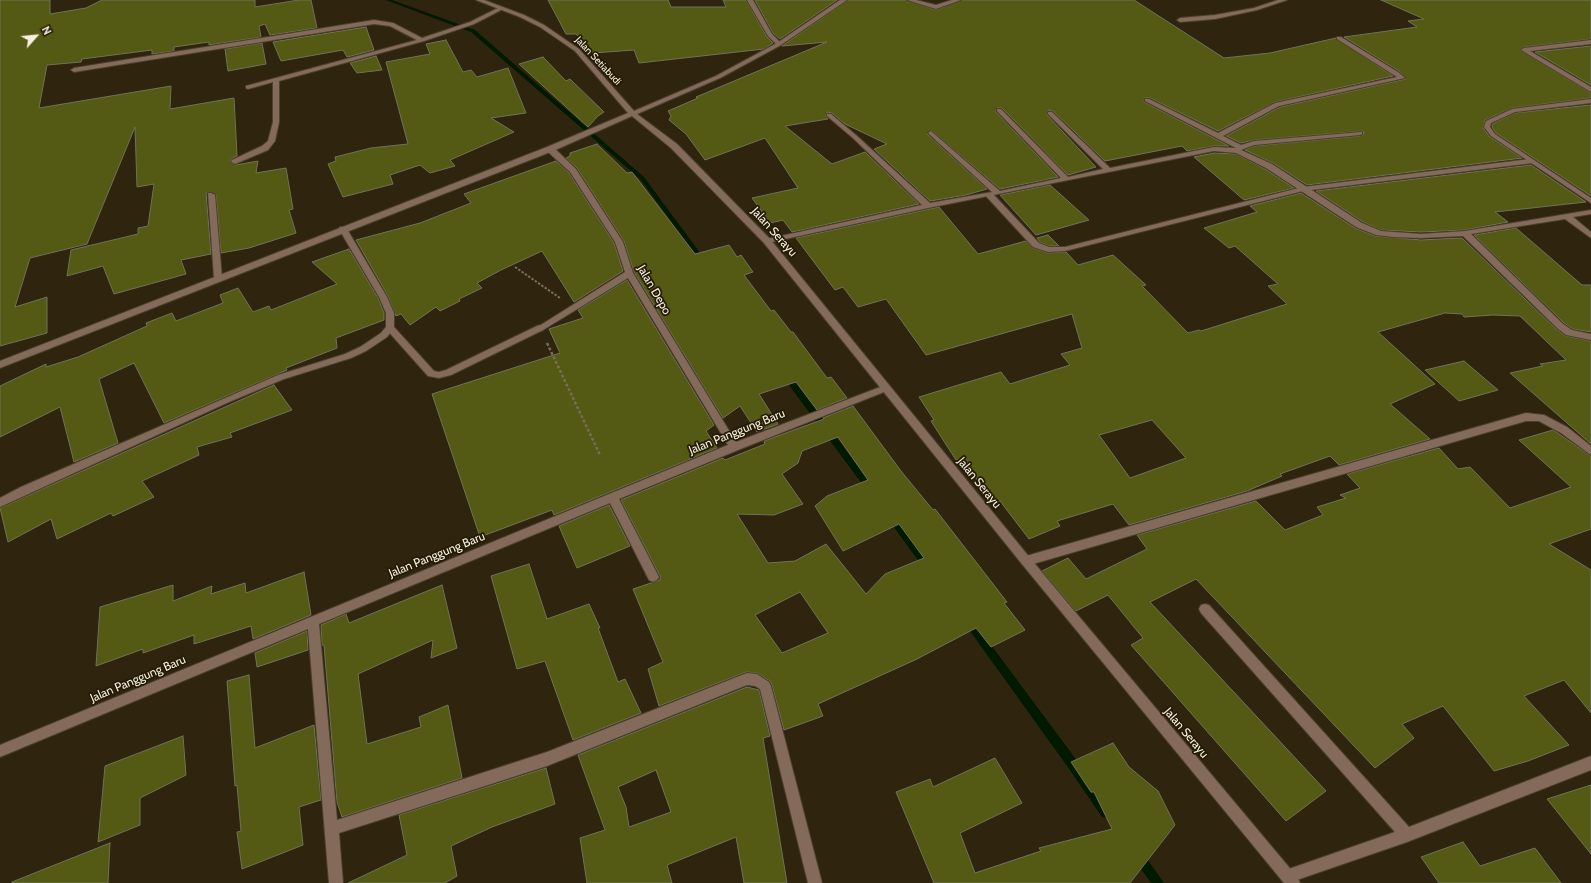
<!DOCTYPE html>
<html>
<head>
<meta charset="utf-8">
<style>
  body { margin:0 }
  #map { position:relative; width:1591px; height:883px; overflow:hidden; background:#2f240e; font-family:Cabin,sans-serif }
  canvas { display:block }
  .north { position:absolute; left:16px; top:16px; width:40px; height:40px; -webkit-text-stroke:3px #251b05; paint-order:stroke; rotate:63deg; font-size:11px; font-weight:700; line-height:16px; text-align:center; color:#f7f0e2 }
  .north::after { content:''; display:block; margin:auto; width:14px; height:18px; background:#f7f0e2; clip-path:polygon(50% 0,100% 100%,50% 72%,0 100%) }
</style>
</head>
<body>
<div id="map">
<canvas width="1591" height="883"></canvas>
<div class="north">N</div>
</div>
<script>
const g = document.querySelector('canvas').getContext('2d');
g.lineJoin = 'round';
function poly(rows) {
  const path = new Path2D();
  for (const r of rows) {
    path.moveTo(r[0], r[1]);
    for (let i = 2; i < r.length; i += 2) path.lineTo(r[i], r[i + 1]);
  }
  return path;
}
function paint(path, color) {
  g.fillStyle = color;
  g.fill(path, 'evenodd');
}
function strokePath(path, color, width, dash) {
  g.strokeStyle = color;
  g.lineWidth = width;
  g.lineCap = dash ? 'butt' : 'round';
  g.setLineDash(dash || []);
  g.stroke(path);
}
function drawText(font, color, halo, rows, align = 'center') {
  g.font = font + ' Cabin,sans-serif';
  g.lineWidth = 3.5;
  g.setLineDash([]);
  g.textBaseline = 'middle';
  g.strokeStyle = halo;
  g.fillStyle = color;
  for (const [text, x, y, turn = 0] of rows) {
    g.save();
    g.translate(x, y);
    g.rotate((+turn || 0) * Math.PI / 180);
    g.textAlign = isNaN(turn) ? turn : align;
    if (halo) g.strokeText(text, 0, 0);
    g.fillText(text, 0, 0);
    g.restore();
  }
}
const stream = poly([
  [386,0,392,0,475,30,644,177,706,261,706,263,702,263,640,179,471,32,386,0],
  [786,372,789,373,874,488,875,490,874,492,868,492,783,377,782,375,783,373,786,372],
  [891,514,894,515,931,564,932,567,931,570,928,571,925,570,888,519,887,517,888,515,891,514],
  [968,617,971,618,1075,758,1110,809,1111,813,1110,817,1106,818,1102,817,1067,766,965,624,963,621,965,618,968,617],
  [1138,850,1142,852,1164,883,1151,883,1132,856,1134,852,1138,850]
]);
const building = poly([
  [0,0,50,0,50,14,86,8,102,0,255,0,255,7,299,0,311,0,317,28,270,35,265,24,259,26,261,37,209,45,209,42,174,47,174,51,152,54,152,50,82,59,81,62,47,65,39,108,171,86,170,109,234,98,237,156,231,159,230,162,236,165,258,161,256,173,286,168,293,209,289,210,296,233,249,248,221,253,216,195,208,192,206,193,211,254,181,260,186,274,114,294,103,266,67,276,71,250,138,234,138,228,148,226,154,184,137,187,135,127,87,244,30,258,15,307,47,297,47,333,0,346,0,0],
  [548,0,668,0,671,7,726,7,723,0,746,0,767,37,773,43,764,49,639,63,634,50,593,53,576,34,566,34,548,0],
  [755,0,837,0,780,39,773,33,755,0],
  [848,0,906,0,936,10,962,0,1134,0,1224,58,1270,53,1336,38,1393,76,1275,102,1218,131,1150,98,1145,98,1144,102,1229,146,1214,146,1187,151,1182,146,1105,161,1053,111,1048,110,1047,115,1096,167,1068,175,1002,108,997,108,996,112,1058,177,1000,189,931,130,927,134,987,189,966,195,930,201,874,149,887,144,845,124,832,113,827,112,826,116,828,119,785,126,832,164,865,152,919,204,792,232,783,220,770,223,752,198,798,188,765,138,705,160,686,134,669,120,671,116,668,111,698,98,696,97,827,42,782,46,848,0],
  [1381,0,1591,0,1591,39,1524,47,1520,50,1591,93,1591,98,1512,108,1485,120,1483,128,1490,137,1522,158,1307,185,1273,163,1245,150,1254,146,1360,136,1364,134,1363,131,1254,140,1241,143,1226,136,1280,107,1406,79,1399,71,1344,37,1417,27,1408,21,1424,19,1381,0],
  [366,27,374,50,347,57,343,50,281,61,273,42,366,27],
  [446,40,463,72,471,70,477,77,508,68,526,113,491,118,514,132,450,160,455,166,430,173,420,165,390,175,393,184,343,197,328,164,336,161,335,157,371,148,408,144,386,62,430,54,426,44,446,40],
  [262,43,266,64,228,71,225,49,262,43],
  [1591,46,1591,85,1535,52,1591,46],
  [376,56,382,70,357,73,350,63,376,56],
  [543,57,566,81,570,79,604,112,598,116,588,127,519,64,543,57],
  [1591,105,1591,196,1496,133,1492,127,1492,124,1515,113,1591,105],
  [597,144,627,173,632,172,695,254,729,245,737,257,741,255,753,272,744,275,771,311,774,310,791,332,793,332,827,378,831,377,847,398,817,410,796,382,759,394,778,424,757,432,740,406,723,418,634,272,624,241,577,168,566,158,570,156,570,153,597,144],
  [1214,153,1236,154,1265,169,1294,188,1244,200,1194,157,1214,153],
  [556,161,569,173,614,243,623,271,574,302,542,251,501,270,477,283,482,288,459,299,460,301,440,311,436,307,410,325,401,314,396,316,388,296,356,240,420,223,471,203,464,194,556,161],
  [1531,165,1586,202,1495,212,1508,222,1465,230,1421,232,1381,230,1363,222,1316,191,1531,165],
  [1050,185,1089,220,1036,235,1000,195,1050,185],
  [1301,193,1355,228,1375,236,1421,240,1462,238,1556,329,1566,336,1591,341,1591,444,1510,373,1543,366,1540,364,1566,360,1520,316,1493,315,1464,317,1462,314,1445,313,1378,332,1435,384,1390,404,1430,439,1339,465,1330,456,1280,474,1282,476,1247,491,1129,525,1113,504,1057,521,1060,526,1029,539,1000,501,993,503,962,458,956,460,931,421,934,420,919,397,1001,372,1010,384,1070,365,1061,354,1082,348,1072,314,926,355,886,299,858,307,843,287,835,290,796,238,939,207,978,254,1026,241,1033,248,1048,253,1066,252,1078,265,1113,255,1146,285,1142,286,1188,333,1199,330,1201,331,1287,304,1268,286,1278,284,1235,246,1229,248,1204,228,1257,212,1250,206,1301,193],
  [1152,420,1186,458,1130,478,1099,435,1152,420],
  [1516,228,1582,285,1591,285,1591,332,1573,329,1564,323,1474,235,1516,228],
  [1048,235,1059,246,1049,246,1040,242,1037,238,1048,235],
  [349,249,378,298,384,313,384,320,336,338,337,348,286,368,287,370,164,423,134,363,99,379,118,443,74,462,60,407,0,437,0,386,46,364,46,367,78,357,147,326,146,323,172,313,176,321,223,303,220,295,238,288,253,312,269,306,271,310,337,284,312,262,349,249],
  [627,280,714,425,706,431,717,448,554,515,552,510,480,537,432,394,560,353,549,329,583,318,578,310,627,280],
  [1464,361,1498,390,1459,401,1425,370,1464,361],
  [274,385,292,410,230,433,232,437,197,447,199,455,142,481,154,497,113,516,111,513,57,539,51,519,8,542,0,508,274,385],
  [853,406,901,471,933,510,935,509,1007,602,1004,603,1025,630,991,647,976,628,917,659,818,704,823,716,784,730,772,685,770,681,757,673,746,672,659,706,648,669,663,662,633,589,660,580,660,576,621,500,723,458,725,460,765,444,764,441,824,419,823,418,853,406],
  [838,437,868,480,827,496,815,506,843,551,899,524,924,558,885,574,866,594,826,544,795,561,768,563,737,514,774,515,803,504,782,474,798,463,802,451,838,437],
  [800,592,828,633,782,653,755,615,800,592],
  [1553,430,1591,456,1591,529,1549,544,1591,570,1591,713,1564,680,1524,696,1569,745,1528,761,1494,771,1443,706,1402,724,1414,738,1375,768,1196,579,1150,602,1326,791,1286,821,1131,645,1143,638,1108,595,1076,611,1042,571,1068,558,1086,579,1147,549,1137,535,1256,501,1285,530,1323,515,1317,507,1346,498,1340,495,1360,488,1347,474,1439,448,1458,469,1470,467,1510,508,1571,487,1519,440,1553,430],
  [609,505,630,546,577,568,559,526,609,505],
  [529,564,547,619,589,604,600,628,598,628,618,682,625,679,641,713,573,740,545,661,517,669,491,576,529,564],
  [304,572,311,615,253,639,251,626,194,644,194,635,143,653,143,649,96,666,100,607,173,585,173,601,212,586,211,594,245,583,246,593,304,572],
  [442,585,457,648,431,658,433,640,358,674,367,744,421,727,419,717,448,705,462,778,342,817,337,802,324,645,322,645,321,625,346,614,349,623,442,585],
  [307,631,308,650,257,667,255,653,307,631],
  [249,675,255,748,314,725,321,800,299,807,303,845,242,869,237,832,241,831,237,785,235,786,227,681,249,675],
  [747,687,759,690,770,736,763,738,787,883,744,883,736,837,667,865,672,883,587,883,580,838,605,830,578,755,747,687],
  [656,770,671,812,629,827,626,807,618,787,656,770],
  [183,736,186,775,140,798,140,825,98,842,105,766,183,736],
  [1113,743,1129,767,1158,791,1175,825,1130,883,934,883,896,792,930,779,933,787,995,758,1022,803,960,833,975,873,1041,851,1039,848,1112,829,1094,792,1091,792,1071,762,1113,743],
  [546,768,555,804,492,827,451,846,457,876,445,883,348,883,407,855,399,815,546,768],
  [1591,785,1591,854,1547,799,1591,785],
  [1463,842,1480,866,1535,848,1561,883,1439,883,1421,857,1463,842],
  [110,843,108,883,12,883,12,882,110,843]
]);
const pathFar1 = poly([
  [515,267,560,298]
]);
const path = poly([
  [547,343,600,455]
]);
const service = poly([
  [1530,159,1534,161,1533,163,1303,191,1065,251,1048,252,1033,247,985,195,989,193,992,193,1039,243,1049,247,1065,247,1303,187,1530,159],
  [390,325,393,326,434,371,439,372,446,370,537,326,540,325,544,328,543,330,451,375,439,378,428,376,387,330,386,328,387,326,390,325]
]);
const minor = poly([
  [747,0,753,0,772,34,782,44,781,45,777,45,768,36,747,0],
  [907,0,916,0,936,5,952,0,961,0,936,9,907,0],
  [1278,0,1287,0,1257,10,1215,19,1180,22,1177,20,1180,18,1215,15,1254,8,1278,0],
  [500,7,505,8,474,24,424,41,279,81,279,122,275,141,268,150,235,164,231,162,232,160,262,146,268,141,273,122,273,82,248,89,246,88,246,86,417,40,390,26,374,24,74,72,71,70,74,68,374,20,393,23,422,38,470,22,500,7],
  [1337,37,1341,37,1398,72,1405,78,1279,106,1223,136,1241,145,1254,141,1362,132,1362,134,1360,135,1254,145,1241,150,1272,164,1362,223,1381,231,1421,234,1465,231,1591,210,1591,214,1573,217,1591,232,1591,238,1565,219,1471,234,1563,324,1572,330,1591,334,1591,340,1566,335,1557,328,1463,236,1421,238,1393,237,1376,235,1356,227,1266,168,1236,153,1214,151,928,208,767,243,763,241,767,239,922,205,853,138,827,116,827,114,831,114,857,136,930,203,992,192,929,134,928,133,931,131,1000,191,1061,178,997,111,997,109,1001,109,1068,177,1103,169,1048,114,1048,112,1052,112,1110,168,1214,147,1236,148,1145,101,1145,99,1149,99,1218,133,1275,103,1397,77,1337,39,1337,37],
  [1591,40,1591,44,1530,51,1591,87,1591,92,1521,50,1524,48,1591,40],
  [1591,99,1591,103,1515,112,1491,123,1490,127,1495,134,1591,198,1591,203,1491,136,1484,127,1486,121,1512,109,1591,99],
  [547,147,553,147,576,169,623,242,633,273,736,442,883,386,889,386,891,388,889,390,738,450,619,499,659,577,657,580,653,582,649,580,610,503,319,624,337,820,547,752,747,673,757,674,769,682,771,686,822,883,808,883,760,689,755,686,747,685,547,766,339,833,343,883,329,883,308,629,0,757,0,745,728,445,628,278,543,330,540,331,536,328,625,272,615,242,570,172,547,151,547,147],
  [208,193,211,193,215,195,222,278,218,281,214,278,208,193],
  [340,227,346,227,347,229,387,297,394,313,394,328,387,337,366,351,351,358,284,379,229,402,0,507,0,498,21,487,278,375,345,354,360,347,381,333,386,327,386,313,379,297,339,229,340,227],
  [1526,413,1544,415,1567,427,1591,446,1591,455,1561,433,1539,421,1526,421,1026,566,1022,564,1020,561,1022,558,1026,556,1526,413],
  [1205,604,1209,605,1409,827,1591,756,1591,770,1407,842,1288,883,1283,881,1281,876,1283,871,1395,832,1201,613,1199,609,1201,605,1205,604]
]);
const tertiary = poly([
  [476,0,484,0,524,15,544,25,579,49,634,111,716,76,777,43,840,0,847,0,781,45,720,78,637,114,677,144,770,239,1030,558,1298,878,1300,883,1284,883,1022,564,764,243,671,148,632,116,553,151,0,368,0,361,547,147,628,113,575,51,540,27,520,17,476,0]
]);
const farStreetnames = [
  ["Jalan Setiabudi",598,61,47]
];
const streetNames = [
  ["Jalan Serayu",774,232,48],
  ["Jalan Depo",654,290,60],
  ["Jalan Panggung Baru",737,432,-22],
  ["Jalan Serayu",979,483,51],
  ["Jalan Panggung Baru",437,555,-22],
  ["Jalan Panggung Baru",138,679,-23],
  ["Jalan Serayu",1186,733,50]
];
paint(stream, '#001a00');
paint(building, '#545913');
strokePath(building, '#70735a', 1);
strokePath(service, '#4b412c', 2);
strokePath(minor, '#4b412c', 2);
strokePath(tertiary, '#4b412c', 2);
strokePath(pathFar1, '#776d5a', 2, [2.5, 1.5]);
strokePath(path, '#776d5a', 2.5, [3, 2]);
paint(service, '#836a5a');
paint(minor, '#836a5a');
paint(tertiary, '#836a5a');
drawText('10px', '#f7f0e2', '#251b05', farStreetnames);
drawText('12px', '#f7f0e2', '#251b05', streetNames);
</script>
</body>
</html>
